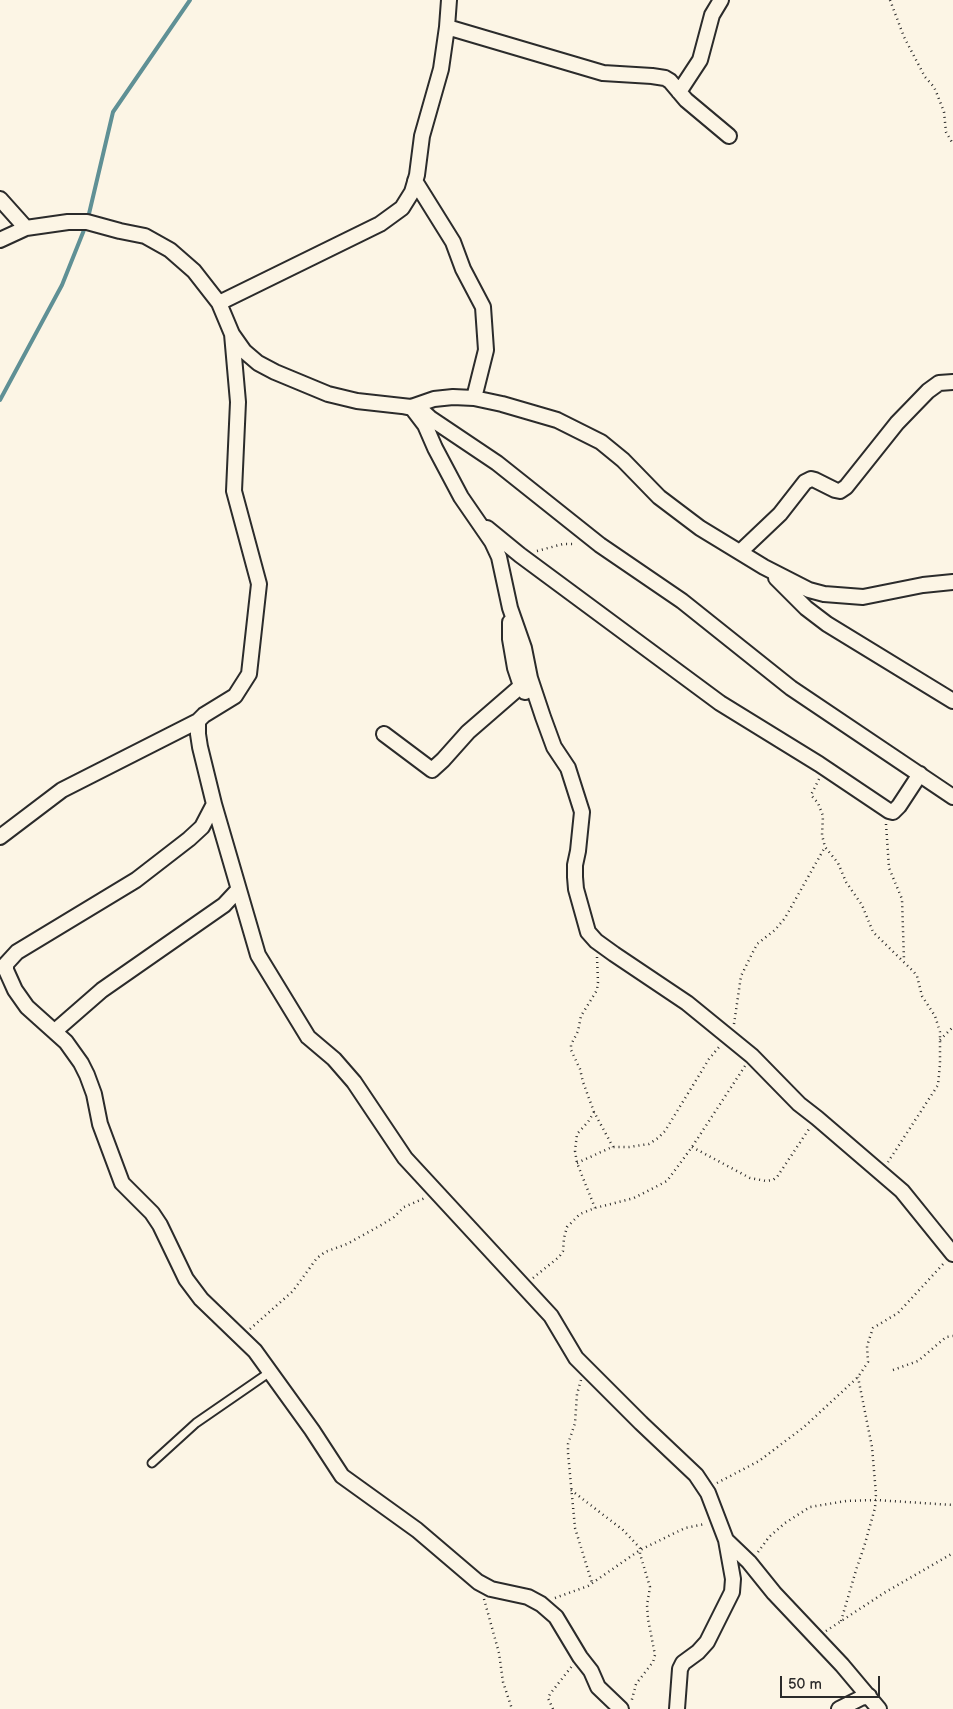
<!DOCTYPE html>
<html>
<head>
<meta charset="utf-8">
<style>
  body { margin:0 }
  #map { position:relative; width:953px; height:1709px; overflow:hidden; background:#fcf5e5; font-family:"Balsamiq Sans",sans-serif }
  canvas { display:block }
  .scale { position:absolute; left:780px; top:1676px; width:100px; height:22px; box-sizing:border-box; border:2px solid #2b2b2b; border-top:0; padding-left:6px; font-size:15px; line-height:18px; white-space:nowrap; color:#2b2b2b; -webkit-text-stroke:4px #fcf5e5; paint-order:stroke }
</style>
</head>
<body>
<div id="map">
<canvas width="953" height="1709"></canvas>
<div class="scale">50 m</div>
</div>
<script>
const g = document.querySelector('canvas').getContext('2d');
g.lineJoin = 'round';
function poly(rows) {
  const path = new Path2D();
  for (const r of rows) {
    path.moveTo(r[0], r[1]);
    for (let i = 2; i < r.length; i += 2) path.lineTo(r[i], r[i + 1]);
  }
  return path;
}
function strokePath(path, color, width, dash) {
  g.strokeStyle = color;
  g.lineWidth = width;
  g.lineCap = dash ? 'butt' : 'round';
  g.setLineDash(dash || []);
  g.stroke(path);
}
const stream = poly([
  [88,218,113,112,190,0],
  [0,400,62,285,86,225]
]);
const path = poly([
  [890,0,904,37,925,77,934,87,937,94,944,112,946,132,953,144],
  [537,551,563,544,576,544],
  [819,779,811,795,818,803,823,816,822,835,825,847,838,863,846,882,862,905,873,932,914,972,917,976,922,996,935,1016,940,1032,940,1064,938,1085,888,1162],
  [886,824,889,868,902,899,904,960],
  [597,957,598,982,597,990,581,1016,578,1031,571,1045,571,1050,580,1069,583,1082,594,1112,613,1147],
  [734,1024,741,976,757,944,775,930,785,918,825,847],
  [940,1040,953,1027],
  [594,1112,588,1122,577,1134,575,1151,577,1163,595,1208],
  [692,1147,750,1178,766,1181,773,1180,777,1177,809,1129],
  [577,1163,612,1147,629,1147,649,1144,658,1138,665,1131,709,1059,719,1047],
  [533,1278,559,1257,563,1251,564,1238,567,1227,580,1214,595,1208,634,1198,667,1181,692,1147,745,1066],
  [250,1329,293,1291,317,1258,325,1252,347,1244,383,1224,394,1217,404,1207,425,1198],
  [893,1370,918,1361,946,1337,953,1336],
  [581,1380,577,1394,575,1423,568,1444,568,1453,575,1528,592,1583],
  [717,1483,759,1461,804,1427,858,1377,868,1362,867,1346,873,1328,898,1313,945,1262],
  [571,1490,623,1530,640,1548,640,1554,650,1587,647,1605,648,1619,655,1655,653,1662,636,1684,631,1703],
  [758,1552,769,1537,785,1523,810,1507,846,1501,876,1500,953,1505],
  [555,1598,588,1586,640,1550,685,1528,705,1524],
  [484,1599,499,1653,503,1682,512,1709],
  [841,1621,857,1567,864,1547,875,1508,876,1494,872,1447,858,1377],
  [826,1631,884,1593,953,1553],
  [553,1709,548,1698,550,1694,572,1666]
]);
const service = poly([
  [152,1463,196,1423,270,1372]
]);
const minor = poly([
  [447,27,603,73,652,76,665,78,670,81,686,100,729,136],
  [679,92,700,60,712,15,721,0],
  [415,181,453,242,463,269,483,307,486,350,474,398],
  [0,199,26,228],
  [0,240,26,228,68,222,87,222,120,231,145,236,170,250,194,271,219,303,232,334,244,351,258,363,275,372,328,394,357,401,411,407,434,399,453,397,474,398,502,404,557,420,601,442,623,460,659,497,700,528,764,567,809,590,824,594,863,597,923,585,953,582],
  [219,303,380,224,402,208,412,192,417,175,422,136,441,69,447,27,449,0],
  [232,334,238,402,234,491,259,584,249,674,235,696,204,715,198,721,198,734,200,747,214,804,202,827,189,839,136,880,17,952,6,964,6,970,15,990,27,1007,66,1042,81,1063,87,1075,94,1094,100,1124,122,1183,152,1213,160,1225,186,1279,201,1299,255,1351,312,1430,342,1476,417,1530,478,1582,491,1589,528,1597,541,1604,556,1617,580,1657,591,1671,598,1687,621,1709],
  [402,406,412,408,425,425,435,448,461,497,492,542,499,557,510,608,524,648,530,678,543,717,554,747,568,768,582,812,578,851,575,865,575,877,576,889,588,932,596,941,614,954,687,1003,752,1056,799,1104,817,1118,902,1191,953,1254],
  [419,408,430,418,497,463,600,545,682,601,791,688,953,797],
  [487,528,520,555,720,703,819,764,889,811,893,812,899,806,920,774],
  [740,552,780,514,805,482,811,479,815,480,835,490,840,491,846,487,897,423,928,391,939,383,953,382],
  [776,578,806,608,827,624,953,701],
  [510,622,510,639,515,668,521,686,525,692],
  [384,734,432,770,443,760,468,732,521,686],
  [214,804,258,955,308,1037,334,1059,354,1082,405,1158,551,1316,576,1358,641,1423,696,1475,708,1493,726,1540,749,1562,774,1593,842,1665,879,1709],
  [0,837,62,790,198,721],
  [55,1031,102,990,224,905,238,890],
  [677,1709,680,1669,683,1663,698,1652,707,1642,732,1592,733,1579,726,1540],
  [839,1709,861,1698,869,1696]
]);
strokePath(stream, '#5f9095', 4);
strokePath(service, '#2b2b2b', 11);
strokePath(minor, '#2b2b2b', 18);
strokePath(path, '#2b2b2b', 2.5, [1, 4]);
strokePath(service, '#fcf5e5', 7);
strokePath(minor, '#fcf5e5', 14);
</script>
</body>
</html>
